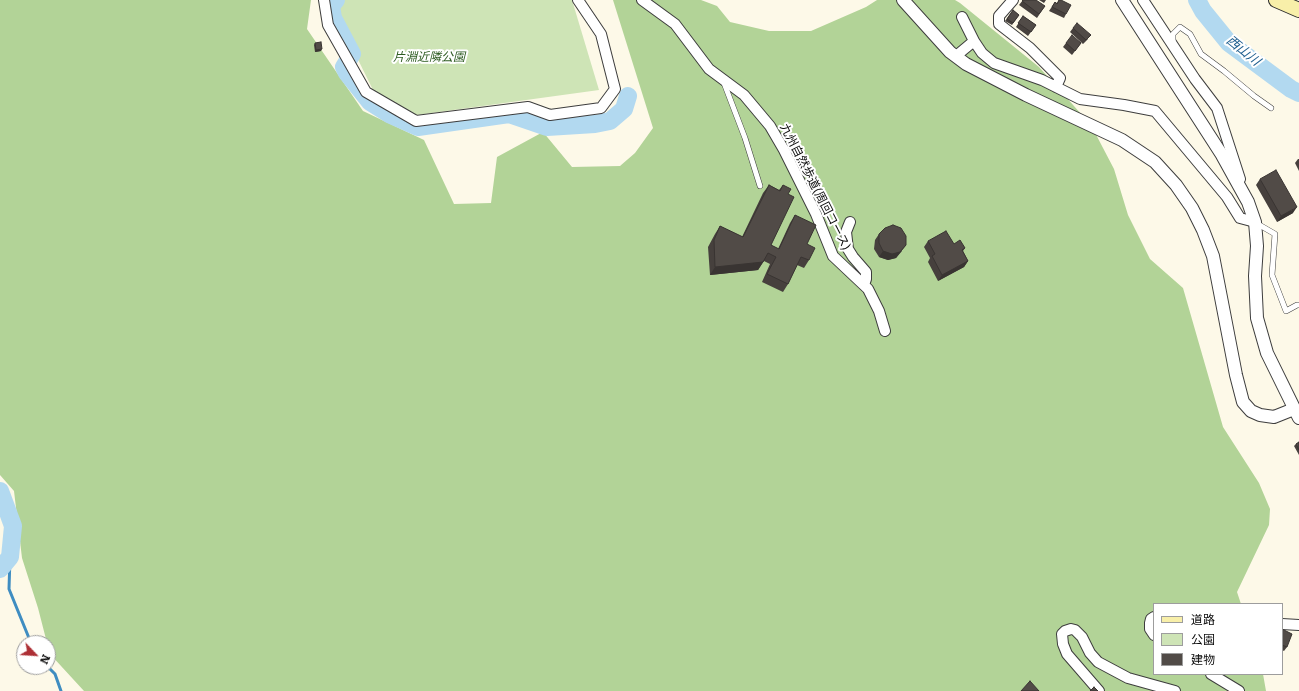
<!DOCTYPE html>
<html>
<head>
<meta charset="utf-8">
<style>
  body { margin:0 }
  #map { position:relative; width:1299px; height:691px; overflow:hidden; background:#fdf9e8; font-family:Literata,"Noto Sans JP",serif }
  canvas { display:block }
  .legend { position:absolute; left:1153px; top:603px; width:130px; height:72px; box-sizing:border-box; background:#fff; border:1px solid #9d9d9d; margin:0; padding:5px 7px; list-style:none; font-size:12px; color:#0a0a0a }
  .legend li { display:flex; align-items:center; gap:8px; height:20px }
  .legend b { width:20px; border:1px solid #9d9d9d }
  .north { position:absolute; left:16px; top:635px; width:40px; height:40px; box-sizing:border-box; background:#fff; border:1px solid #9d9d9d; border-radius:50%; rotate:115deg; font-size:11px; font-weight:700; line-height:16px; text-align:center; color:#0a0a0a }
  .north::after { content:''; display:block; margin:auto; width:14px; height:18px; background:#ad2f35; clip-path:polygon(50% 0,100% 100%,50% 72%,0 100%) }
</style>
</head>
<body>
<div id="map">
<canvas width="1299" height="691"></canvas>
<ul class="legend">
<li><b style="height:5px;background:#f8efa9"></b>道路</li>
<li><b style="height:11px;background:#cee4b6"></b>公園</li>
<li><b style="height:11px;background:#514b47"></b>建物</li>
</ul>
<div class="north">N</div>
</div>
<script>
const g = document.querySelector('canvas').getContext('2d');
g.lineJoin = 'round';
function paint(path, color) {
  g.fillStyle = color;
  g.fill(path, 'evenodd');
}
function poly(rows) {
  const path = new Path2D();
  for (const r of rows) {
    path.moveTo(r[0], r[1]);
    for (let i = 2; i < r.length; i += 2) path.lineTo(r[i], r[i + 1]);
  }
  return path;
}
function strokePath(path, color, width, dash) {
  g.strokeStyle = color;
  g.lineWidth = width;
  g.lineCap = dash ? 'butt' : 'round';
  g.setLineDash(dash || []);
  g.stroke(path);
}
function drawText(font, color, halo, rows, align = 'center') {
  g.font = font + ' Literata,"Noto Sans JP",serif';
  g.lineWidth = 4;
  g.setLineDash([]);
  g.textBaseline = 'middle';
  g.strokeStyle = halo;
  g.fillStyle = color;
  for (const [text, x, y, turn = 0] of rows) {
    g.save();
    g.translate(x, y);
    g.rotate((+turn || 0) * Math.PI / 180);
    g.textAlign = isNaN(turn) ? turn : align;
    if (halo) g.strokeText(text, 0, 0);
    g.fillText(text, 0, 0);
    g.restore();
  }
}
const green = poly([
  [343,0,572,0,599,90,417,115,373,90,338,19,339,5]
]);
const forest = poly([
  [0,0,311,0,307,29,363,111,424,140,454,204,491,203,497,157,543,132,572,167,620,166,635,153,653,128,613,0,701,0,717,6,730,22,769,31,811,31,866,7,877,0,955,0,960,3,1039,67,1091,125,1114,169,1128,215,1150,259,1183,288,1223,427,1259,483,1270,509,1269,525,1237,592,1241,604,1154,604,1154,674,1263,674,1266,691,84,691,50,654,48,643,47,643,38,608,22,558,14,491,0,475]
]);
const stream = poly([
  [10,557,9,589,31,643],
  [48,667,55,674,61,691]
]);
const river = poly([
  [336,0,331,6,333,18,352,54,344,67,347,73,370,102,389,114,418,127,509,114,547,127,595,124,610,121,624,109,628,96],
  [1197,0,1203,11,1229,43,1291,89,1299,93],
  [0,491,13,526,10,557,0,569]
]);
const service = poly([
  [1173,42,1173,34,1180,27,1190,34,1201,54,1224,71,1254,96,1271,108],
  [724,83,745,138,760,186],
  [1256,223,1275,234,1272,275,1286,311,1297,305,1299,305]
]);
const minor = poly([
  [324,0,328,25,366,92,416,121,528,107,550,115,601,108,615,89,601,34,578,0],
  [642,0,675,24,709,69,744,95,770,126,784,150,816,214,833,256,868,289,879,311,885,331],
  [1013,0,999,16,999,24,1030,48,1060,78,1056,87],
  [1143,0,1195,79,1217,108,1240,179],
  [962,17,974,41],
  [956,56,974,41,982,53,994,63,1042,80,1080,99,1124,105,1155,111,1227,197,1240,218,1255,222],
  [850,222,846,232,848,249,853,257,866,272,866,279,864,285],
  [1154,617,1151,619,1150,623,1150,629,1154,635],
  [1282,624,1299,625],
  [1211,674,1239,691],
  [1099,691,1067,654,1063,644,1062,634,1065,631,1071,629,1075,630,1082,637,1090,653,1098,662,1128,678,1175,691]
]);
const tertiary = poly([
  [903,0,950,52,966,64,1026,95,1122,140,1155,162,1176,185,1192,208,1203,230,1213,256,1236,375,1243,402,1251,411,1260,415,1274,417,1294,409],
  [1122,0,1222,155,1248,202,1255,222,1257,246,1255,276,1257,318,1267,353,1299,418]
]);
const secondary = poly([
  [1276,0,1299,10]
]);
const wall = poly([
  [1023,0,1045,6,1037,18,1019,5],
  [1039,0,1046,0,1044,3],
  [1059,0,1066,14,1064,18,1049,11,1055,2,1057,3],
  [1013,10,1019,15,1012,25,1005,21],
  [1023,16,1036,25,1028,36,1016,27],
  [1073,28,1088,39,1083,44,1070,32],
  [315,43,321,51,315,52,314,45],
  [1066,43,1081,43,1072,55,1063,47],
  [1298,159,1299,159,1299,171,1295,163],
  [1260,179,1293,213,1277,222,1256,185],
  [769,185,779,190,783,185,788,194,771,245,778,249,790,223,795,215,807,244,809,260,804,268,797,265,788,284,783,292,762,282,770,264,764,261,758,270,710,275,708,247,715,234,720,226,742,237,763,193],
  [879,234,902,251,896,258,888,260,879,257,874,249,875,240],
  [928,241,954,244,965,248,963,251,968,261,964,267,938,281,928,262,930,258,924,247],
  [1299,442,1299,455,1294,446,1296,444],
  [1282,629,1287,647,1284,651,1282,650]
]);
const shadedWall = poly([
  [322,49,321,51,315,52,316,50],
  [1297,207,1293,213,1277,222,1281,216],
  [906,245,896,258,888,260,879,257,883,251],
  [968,261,964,267,938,281,942,275],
  [763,262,758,270,710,275,715,267]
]);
const building = poly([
  [1023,0,1036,0,1045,6,1039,14,1022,1,1023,0],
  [1059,0,1061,0,1071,5,1066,14,1052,7,1055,2,1057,4,1059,0],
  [1013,10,1019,15,1013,23,1007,19,1013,10],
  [1023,16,1036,25,1031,32,1018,23,1023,16],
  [1077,23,1091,35,1086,40,1073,28,1077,23],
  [1072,35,1081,43,1075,51,1066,43,1072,35],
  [321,42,322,49,316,50,315,43,321,42],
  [1276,170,1297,207,1281,216,1260,179,1276,170],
  [769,185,780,191,783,185,791,189,788,194,794,197,771,245,779,249,795,215,816,225,807,244,815,248,809,260,801,257,788,284,767,274,776,257,768,253,763,262,715,267,714,240,720,226,743,237,769,185],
  [893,225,901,228,906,236,906,245,900,252,892,254,883,251,879,243,879,234,885,228,893,225],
  [946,231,954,244,960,240,965,248,962,250,968,261,942,275,932,256,935,254,928,241,946,231],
  [1299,442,1299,450,1296,444,1299,442],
  [1282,629,1292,634,1287,647,1282,645,1282,629],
  [1030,681,1039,691,1021,691,1030,681],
  [1094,687,1098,691,1090,691,1094,687]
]);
const parkNames = [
  ["片淵近隣公園",429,57]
];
const streetNames = [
  ["九州自然歩道(周回コース)",815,187,63]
];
const waterNames = [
  ["西山川",1243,51,39]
];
paint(green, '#cee4b6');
paint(forest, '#b2d397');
strokePath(stream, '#3f8dc1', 3);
strokePath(river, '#b2d9f0', 18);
strokePath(service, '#3d3d3d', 6);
strokePath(minor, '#3d3d3d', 12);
strokePath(tertiary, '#3d3d3d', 14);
strokePath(secondary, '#2c2c2c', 16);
strokePath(service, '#fff', 5);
strokePath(minor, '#fff', 10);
strokePath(tertiary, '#fff', 12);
strokePath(secondary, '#f8efa9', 14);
paint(wall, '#46403d');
paint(shadedWall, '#393432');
paint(building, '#514b47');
strokePath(building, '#393432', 1);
drawText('italic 12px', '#2d5b21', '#fff', parkNames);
drawText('12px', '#0a0a0a', '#fff', streetNames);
drawText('italic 13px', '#1f5f8f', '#fff', waterNames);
</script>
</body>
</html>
